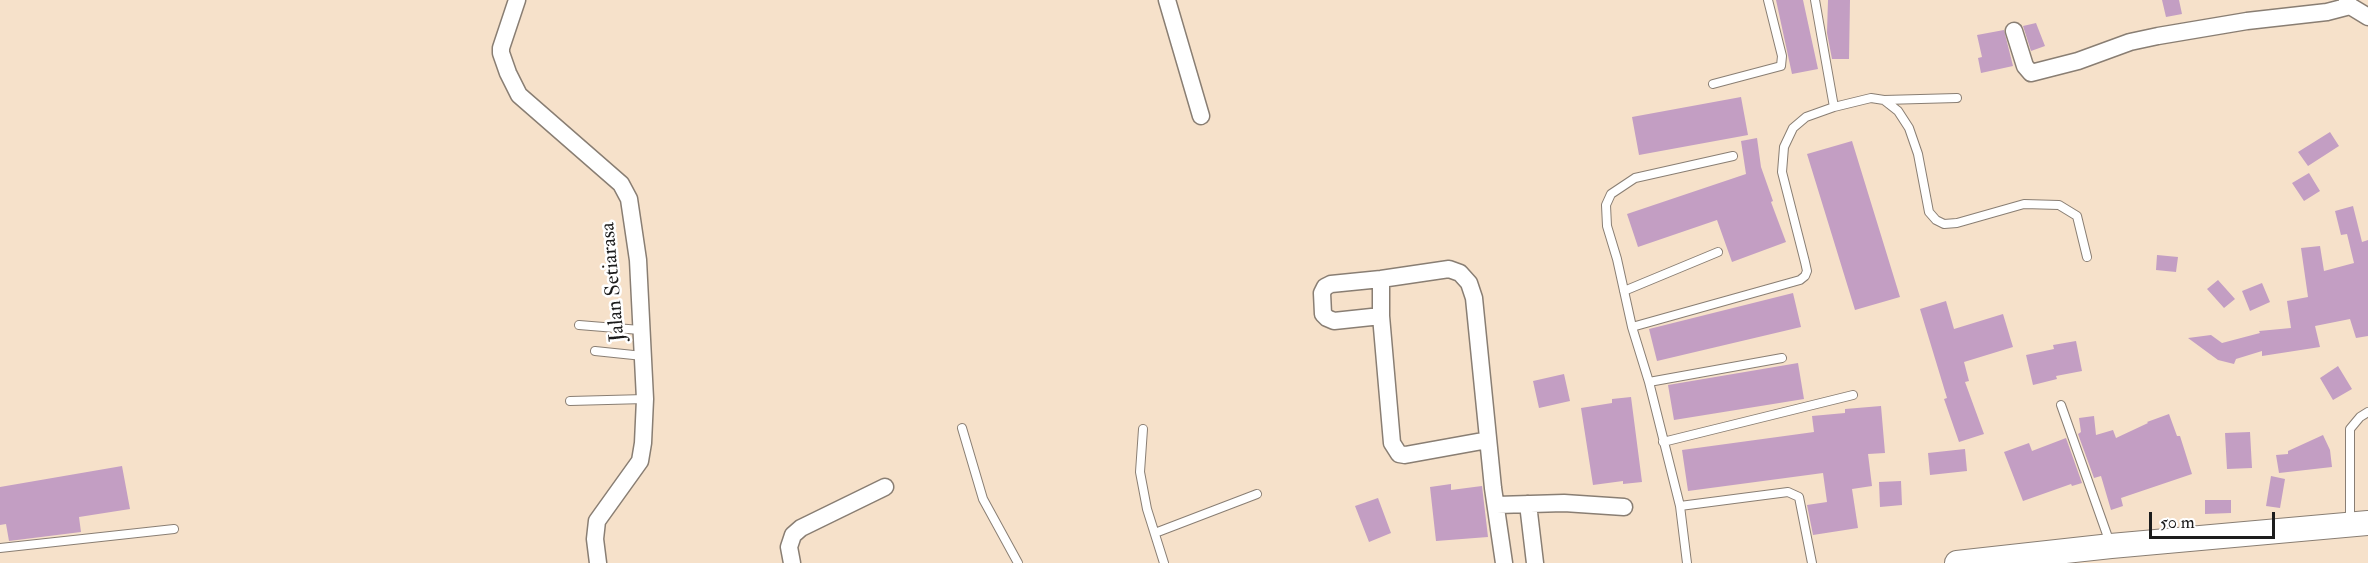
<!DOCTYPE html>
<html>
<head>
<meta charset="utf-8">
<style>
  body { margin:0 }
  #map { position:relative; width:2368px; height:563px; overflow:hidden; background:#f6e1ca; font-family:"IM FELL Double Pica",serif }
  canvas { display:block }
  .scale { position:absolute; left:2149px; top:512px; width:126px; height:27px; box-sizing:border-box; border:3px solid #1c1c1c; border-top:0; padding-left:8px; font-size:18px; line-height:21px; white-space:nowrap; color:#1c1c1c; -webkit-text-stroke:4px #fff; paint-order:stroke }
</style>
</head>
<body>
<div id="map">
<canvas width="2368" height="563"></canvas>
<div class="scale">50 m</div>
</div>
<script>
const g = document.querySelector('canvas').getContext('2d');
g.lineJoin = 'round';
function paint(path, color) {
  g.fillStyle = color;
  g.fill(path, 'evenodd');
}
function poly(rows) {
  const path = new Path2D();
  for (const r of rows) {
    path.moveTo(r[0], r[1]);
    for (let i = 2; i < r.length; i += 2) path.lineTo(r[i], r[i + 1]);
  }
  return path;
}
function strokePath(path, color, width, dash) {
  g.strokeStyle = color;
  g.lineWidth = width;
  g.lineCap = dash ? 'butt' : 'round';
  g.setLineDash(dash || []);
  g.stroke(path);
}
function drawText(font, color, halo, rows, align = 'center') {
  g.font = font + ' "IM FELL Double Pica",serif';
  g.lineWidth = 5;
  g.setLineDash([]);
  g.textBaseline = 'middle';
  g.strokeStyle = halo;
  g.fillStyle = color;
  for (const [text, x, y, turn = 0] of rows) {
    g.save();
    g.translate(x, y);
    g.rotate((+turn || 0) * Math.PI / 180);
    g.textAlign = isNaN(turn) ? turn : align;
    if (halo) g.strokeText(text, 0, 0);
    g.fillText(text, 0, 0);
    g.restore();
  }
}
const building = poly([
  [1776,0,1803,0,1818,69,1792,74],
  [1828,0,1850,0,1849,59,1832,59,1827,33],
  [2162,0,2179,0,2182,14,2166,17],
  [2036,23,2045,46,2031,51,2023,26],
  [2004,30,2013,66,1981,73,1978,58,1982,57,1977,35],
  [1741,97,1748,135,1639,155,1632,117],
  [2330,132,2339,146,2308,166,2298,152],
  [1757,138,1761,167,1773,201,1771,202,1786,242,1732,262,1717,220,1638,247,1627,214,1746,174,1741,141],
  [1852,141,1900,297,1855,310,1807,154],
  [2309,173,2320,191,2304,201,2292,183],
  [2353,206,2362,242,2368,240,2368,336,2356,338,2350,319,2315,326,2320,347,2262,356,2262,351,2236,359,2234,364,2218,360,2188,338,2211,335,2222,343,2260,333,2259,331,2291,328,2287,301,2308,297,2301,248,2320,246,2324,271,2354,263,2347,234,2341,235,2335,211],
  [2157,255,2178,257,2176,272,2156,270],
  [2218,280,2235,299,2224,308,2207,289],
  [2262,283,2270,302,2250,311,2242,291],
  [1793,293,1801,327,1657,361,1649,329],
  [1946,301,1954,329,2003,314,2013,347,1964,362,1969,381,1965,382,1984,434,1959,442,1944,399,1947,398,1920,309],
  [2076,341,2082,371,2056,376,2057,379,2033,385,2026,355,2054,349,2053,345],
  [1798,363,1804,399,1674,420,1668,385],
  [2338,366,2352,389,2333,400,2320,378],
  [1564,374,1570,401,1539,408,1533,381],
  [1631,397,1642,482,1623,484,1623,481,1593,485,1581,408,1612,403,1612,399],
  [1881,406,1885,453,1868,454,1872,486,1852,489,1858,528,1813,535,1807,505,1827,502,1823,473,1688,491,1682,450,1814,432,1812,416,1845,413,1845,409],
  [2169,414,2177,436,2180,436,2192,474,2121,498,2123,506,2111,510,2101,476,2094,478,2078,434,2081,432,2079,418,2094,416,2096,435,2113,430,2116,438,2148,423,2147,422],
  [2250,432,2252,468,2227,469,2225,433],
  [2323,435,2330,450,2332,467,2279,473,2276,455,2288,454,2288,451],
  [2066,438,2082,483,2072,486,2071,484,2023,501,2004,452,2029,443,2032,451],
  [1965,449,1967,471,1930,475,1928,453],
  [122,466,130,509,79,517,81,532,9,541,6,524,0,525,0,487],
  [2271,476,2285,479,2280,508,2266,506],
  [1901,481,1902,505,1880,507,1879,482],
  [1451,484,1451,490,1482,486,1488,537,1436,541,1430,487],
  [1378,498,1391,533,1369,542,1355,506],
  [2205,500,2231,500,2231,513,2205,514]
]);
const service = poly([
  [1815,0,1834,107],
  [1713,84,1781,66,1782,56,1768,0],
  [1884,100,1957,98],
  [1624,291,1718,252],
  [579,325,640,330],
  [1632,327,1617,259,1607,226,1606,205,1611,194,1635,178,1733,156],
  [595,351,643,356],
  [1649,382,1782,358],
  [570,401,645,399],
  [2061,405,2110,543],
  [962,428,983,499,1018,563],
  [1143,429,1140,472,1147,509,1164,563],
  [1663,442,1853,395],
  [1680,506,1788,492,1799,497,1812,563],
  [2350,523,2350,429,2360,417,2368,412],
  [1155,533,1257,494],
  [0,548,174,529],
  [1687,563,1680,506,1649,382,1632,327,1800,280,1805,276,1807,271,1805,262,1782,172,1784,147,1793,128,1806,117,1834,107,1871,98,1884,100,1898,111,1909,128,1918,154,1929,212,1936,220,1944,224,1957,223,2024,204,2059,205,2077,216,2087,257]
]);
const minor = poly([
  [517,0,501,48,501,53,508,73,519,95,621,184,629,199,638,260,645,399,643,443,640,461,597,521,595,539,598,563],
  [1167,0,1201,116],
  [2350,6,2368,17],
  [2014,31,2025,66,2031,73,2078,61,2130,42,2158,36,2247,21,2327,12,2350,6,2347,0],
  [1381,316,1381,279],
  [1488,440,1405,455,1399,454,1392,443,1381,316,1334,321,1327,318,1323,314,1322,293,1325,287,1331,284,1381,279,1449,269,1460,273,1469,283,1474,298,1493,488,1504,563],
  [1528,504,1535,563],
  [1497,505,1564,503,1624,507],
  [792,563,789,547,793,535,801,528,885,487]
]);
const secondary = poly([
  [1957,563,2111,546,2368,523]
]);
const streetNames = [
  ["Jalan Setiarasa",614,282,-95]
];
paint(building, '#c39ec3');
strokePath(service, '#897e73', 10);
strokePath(minor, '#897e73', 19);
strokePath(secondary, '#897e73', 26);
strokePath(service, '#fff', 8);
strokePath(minor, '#fff', 16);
strokePath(secondary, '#fff', 24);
drawText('21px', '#1c1c1c', '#fff', streetNames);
</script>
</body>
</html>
